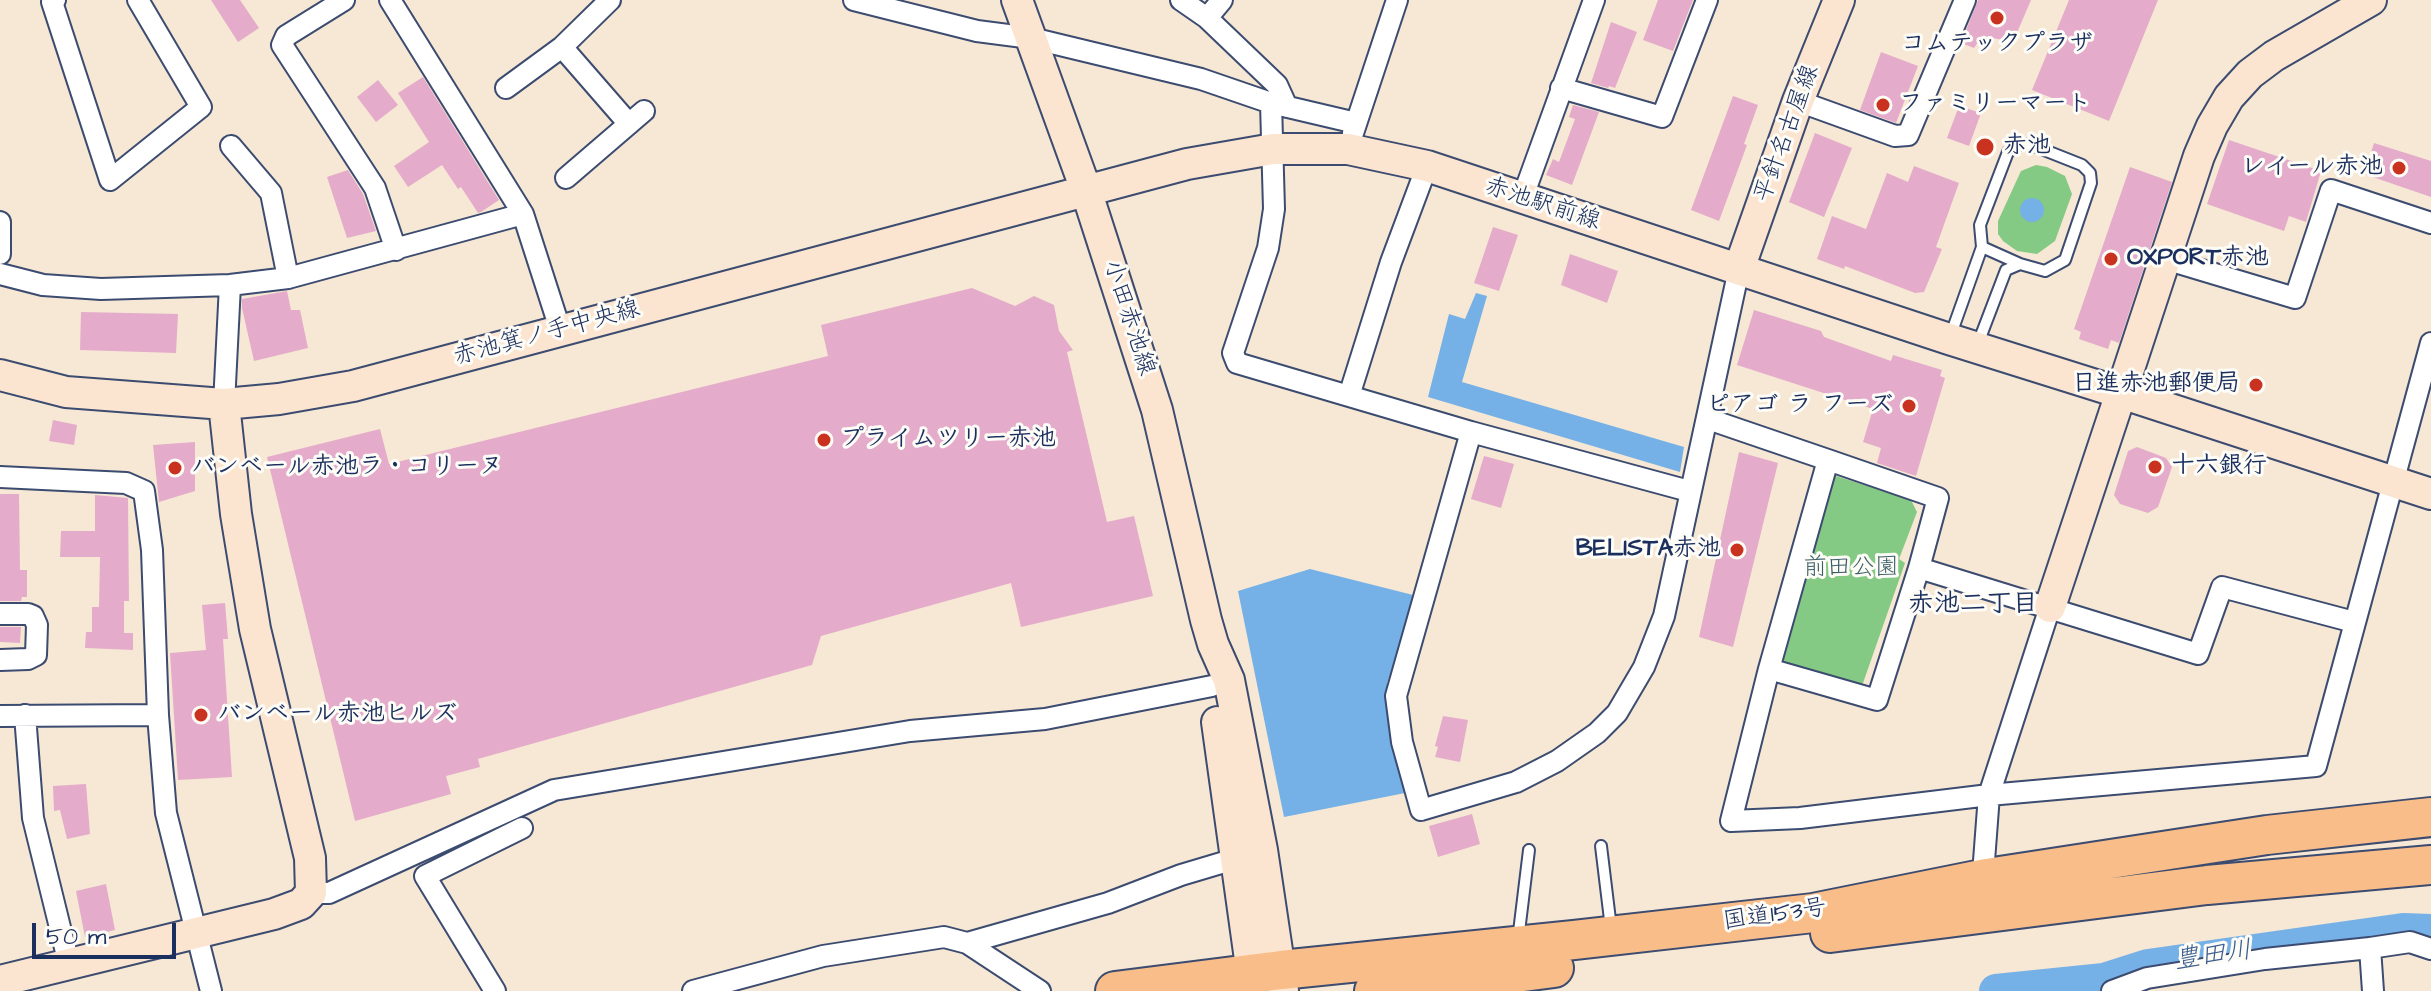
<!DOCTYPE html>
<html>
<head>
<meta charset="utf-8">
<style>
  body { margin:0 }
  #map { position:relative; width:2431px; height:991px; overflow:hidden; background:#f6e8d4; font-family:"Architects Daughter",sans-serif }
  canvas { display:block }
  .scale { position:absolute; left:32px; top:923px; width:144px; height:36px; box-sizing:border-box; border:4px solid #1b2f5e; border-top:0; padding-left:10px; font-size:24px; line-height:28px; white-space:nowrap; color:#1b2f5e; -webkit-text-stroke:6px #fdfcf7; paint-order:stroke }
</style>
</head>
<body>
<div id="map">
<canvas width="2431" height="991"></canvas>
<div class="scale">50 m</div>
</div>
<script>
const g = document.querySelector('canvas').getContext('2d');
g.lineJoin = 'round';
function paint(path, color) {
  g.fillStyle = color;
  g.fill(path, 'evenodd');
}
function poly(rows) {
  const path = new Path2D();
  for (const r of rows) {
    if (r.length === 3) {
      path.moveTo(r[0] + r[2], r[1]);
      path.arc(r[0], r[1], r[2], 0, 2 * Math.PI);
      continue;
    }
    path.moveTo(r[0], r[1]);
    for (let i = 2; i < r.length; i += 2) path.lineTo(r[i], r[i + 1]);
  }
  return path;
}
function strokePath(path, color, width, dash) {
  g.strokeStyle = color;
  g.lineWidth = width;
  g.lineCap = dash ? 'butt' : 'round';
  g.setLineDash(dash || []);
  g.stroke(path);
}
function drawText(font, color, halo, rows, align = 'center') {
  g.font = font + ' "Architects Daughter","Klee One",sans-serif';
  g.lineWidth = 6;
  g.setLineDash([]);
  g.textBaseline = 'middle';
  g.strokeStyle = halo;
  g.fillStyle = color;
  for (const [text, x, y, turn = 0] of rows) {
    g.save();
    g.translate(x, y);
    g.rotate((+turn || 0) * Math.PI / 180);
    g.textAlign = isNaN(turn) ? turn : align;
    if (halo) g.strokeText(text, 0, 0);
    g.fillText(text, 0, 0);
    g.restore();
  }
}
const green = poly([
  [2036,165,2047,167,2065,176,2072,194,2055,241,2037,254,2017,251,2003,241,1998,234,1998,221,2021,171],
  [1833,475,1911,500,1917,512,1899,559,1905,563,1863,683,1855,686,1782,663,1776,656]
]);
const water = poly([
  [2032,210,12],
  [1476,293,1487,296,1462,382,1684,447,1680,472,1428,397,1449,314,1465,319],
  [1310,569,1417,596,1387,683,1405,793,1284,817,1238,591]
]);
const river = poly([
  [1996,991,2104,980,2148,966,2403,930,2431,931]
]);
const building = poly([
  [211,0,240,0,259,28,238,42],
  [1658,0,1693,0,1673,51,1643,40],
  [1978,0,2031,0,2013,42,1982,36,1974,48,1961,43],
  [2069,0,2158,0,2109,121,2032,90],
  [1611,22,1637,32,1615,88,1609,86,1608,88,1591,83],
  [1881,52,1918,66,1896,123,1860,110],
  [423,77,499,200,481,212,478,213,461,187,458,189,442,165,408,187,394,166,429,142,398,93],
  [378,80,398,105,376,122,357,97],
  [1733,96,1758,105,1744,144,1747,145,1719,221,1691,210],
  [1573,105,1599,112,1572,185,1546,175,1553,159,1559,162,1575,119,1569,117],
  [1959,106,1981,113,1969,146,1947,138],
  [1815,133,1852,148,1824,217,1789,202],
  [2229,140,2321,171,2306,222,2289,216,2284,231,2207,204],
  [2374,143,2431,161,2431,197,2364,174],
  [1914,166,1959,183,1936,247,1942,249,1924,292,1915,293,1845,266,1844,269,1817,259,1832,216,1866,229,1887,173,1908,182],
  [2130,167,2172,182,2119,343,2111,340,2108,349,2079,339,2081,332,2074,329],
  [348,170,363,194,376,231,347,238,327,177],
  [1493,227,1518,235,1499,291,1474,283],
  [1570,254,1618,271,1607,303,1561,285],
  [972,288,1015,306,1034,296,1054,305,1059,331,1073,350,1067,352,1107,522,1134,516,1153,596,1021,627,1011,583,821,636,812,665,478,759,480,767,446,776,451,794,355,821,267,457,380,429,389,464,828,356,821,325],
  [287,291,291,310,300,310,308,348,254,361,242,308,242,299],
  [1754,310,1821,331,1824,337,1891,361,1893,355,1942,370,1940,376,1945,378,1916,476,1877,463,1881,448,1863,442,1873,409,1737,365],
  [81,312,178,314,176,353,80,350],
  [53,420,77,425,74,445,49,441],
  [195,442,195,491,159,502,153,445],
  [2137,447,2166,458,2172,467,2158,507,2148,513,2120,504,2114,495,2128,451],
  [1739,452,1778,463,1733,647,1699,637],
  [1484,456,1514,464,1501,508,1471,499],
  [0,494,19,494,20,570,27,570,27,597,22,597,21,601,0,601],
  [95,495,128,498,129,601,124,601,124,633,133,633,133,650,85,648,86,632,92,632,92,607,99,607,100,557,60,557,61,531,95,531],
  [225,603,228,639,223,639,232,777,178,780,170,653,206,650,202,605],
  [0,627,21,627,20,643,0,642],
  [1443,716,1468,720,1460,762,1435,757,1438,747,1435,746],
  [86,784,90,834,67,839,60,810,54,811,53,786],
  [1472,814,1480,844,1438,857,1429,826],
  [106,884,115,930,85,937,76,891]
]);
const lane = poly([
  [1982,247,2020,264],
  [1950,337,1982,247,1980,225,2008,152,2019,145,2029,144,2082,165,2090,173,2091,183,2065,260,2045,271,2020,264,2006,270,1977,346],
  [1601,846,1611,928],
  [1518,940,1529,850]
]);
const street = poly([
  [55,0,52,2,110,180,201,107,138,0],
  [344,0,286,36,282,45,375,188,396,250],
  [390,0,523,214],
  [854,0,977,31,1031,38,1201,79,1271,103,1356,123],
  [1181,0,1207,18,1277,85,1287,107],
  [1207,18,1222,0],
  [562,47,629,124],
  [506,88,562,47,610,0],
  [1561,88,1662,117,1707,0],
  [1798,101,1895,136,1908,135,1965,0],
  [1271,103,1274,209,1268,248,1233,353,1237,363,1471,432],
  [1353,133,1397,0],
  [231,146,271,193,288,278],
  [566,178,644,111],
  [1522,199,1594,0],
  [0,222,0,254],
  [2165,259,2295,298,2331,190,2431,223],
  [0,274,43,285,101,289,230,285,288,278,523,214,560,329],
  [1349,396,1391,262,1427,166],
  [224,404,230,285],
  [1708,419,1828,460],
  [0,477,126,483,144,491,152,550,158,715,166,813,211,991],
  [1689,491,1471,432,1396,696,1402,742,1421,810,1516,782,1557,761,1597,733,1617,713,1644,667,1664,616,1739,269],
  [1919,568,2198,654,2222,587,2354,622],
  [0,614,28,614,33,616,37,625,36,655,28,659,0,660],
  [1769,669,1877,700,1919,568,1938,498,1828,460,1769,669,1731,821,1800,818,1989,795,2316,766,2431,343],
  [25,715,33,818,69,964],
  [0,716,158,715],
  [1987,878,1984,861,1989,795,2050,607],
  [311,893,329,893,554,790,910,731,1045,719,1212,686],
  [967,943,1108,903,1181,875,1238,858],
  [2370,948,2410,942,2431,949],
  [495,991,425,876,522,828],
  [693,991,823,956,944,937,967,943,1040,991],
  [2112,991,2147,978,2265,959,2370,948,2373,991]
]);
const secondary = poly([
  [1017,0,1086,190,1157,410,1206,620,1213,644,1229,680,1262,850,1283,991],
  [1739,269,1798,101,1839,0],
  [0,375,66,392,224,404,279,399,353,386,1187,164,1273,149,1348,149,1427,166,1949,339,2121,393,2199,156,2212,126,2229,97,2250,74,2274,56,2371,0],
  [2050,607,2121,393,2431,494],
  [1217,722,1252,974],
  [0,981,274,914,301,904,311,893,310,858,255,629,236,514,224,404]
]);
const highway = poly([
  [1830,933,2207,885,2431,865],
  [1115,991,1281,970,1574,940,1813,913,1987,878,2267,835,2431,817],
  [1374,991,1554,968]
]);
const markers = [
  [1997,18,8,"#c8321e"],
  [1883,105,8,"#c8321e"],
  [1985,147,10,"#c8321e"],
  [2399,168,8,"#c8321e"],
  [2111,259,8,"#c8321e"],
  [2256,385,8,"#c8321e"],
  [1909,406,8,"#c8321e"],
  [824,440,8,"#c8321e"],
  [2155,467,8,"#c8321e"],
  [175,468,8,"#c8321e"],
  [1737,550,8,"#c8321e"],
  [201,715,8,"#c8321e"]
];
const poiNames = [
  ["コムテックプラザ",1997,45,"center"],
  ["ファミリーマート",1899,105],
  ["赤池",2003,147],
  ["レイール赤池",2383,168,"right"],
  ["OXPORT赤池",2127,259],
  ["日進赤池郵便局",2240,385,"right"],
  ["ピアゴ ラ フーズ",1893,406,"right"],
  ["プライムツリー赤池",840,440],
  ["十六銀行",2171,467],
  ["バンベール赤池ラ・コリーヌ",191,468],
  ["BELISTA赤池",1721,550,"right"],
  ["バンベール赤池ヒルズ",217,715]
];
const streetNames = [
  ["平針名古屋線",1788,134,-70],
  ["赤池駅前線",1542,205,18],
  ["小田赤池線",1128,318,72],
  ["赤池箕ノ手中央線",547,334,-15],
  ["国道153号",1775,916,-8]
];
const parkNames = [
  ["前田公園",1851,569]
];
const neighbourhoodNames = [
  ["赤池二丁目",1973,606]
];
const waterNames = [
  ["豊田川",2213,957,-8]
];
paint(green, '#85ca84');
paint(water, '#75b0e6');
strokePath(river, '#75b0e6', 34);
paint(building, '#e4acca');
strokePath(lane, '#3c4b70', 14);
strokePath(street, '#3c4b70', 24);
strokePath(secondary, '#3c4b70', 34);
strokePath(highway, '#3c4b70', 42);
strokePath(lane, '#fff', 10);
strokePath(street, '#fff', 20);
strokePath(secondary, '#fce5d0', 30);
strokePath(highway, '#f8bd89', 38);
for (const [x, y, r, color] of markers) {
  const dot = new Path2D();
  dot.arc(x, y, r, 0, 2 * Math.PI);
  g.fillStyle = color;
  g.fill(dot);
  strokePath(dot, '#fdfcf7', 3);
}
drawText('bold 24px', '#1b2f5e', '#fdfcf7', poiNames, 'left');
drawText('24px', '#1b2f5e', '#fdfcf7', streetNames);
drawText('24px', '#3b5e69', '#fdfcf7', parkNames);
drawText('bold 26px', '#1b2f5e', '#fdfcf7', neighbourhoodNames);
drawText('italic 26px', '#3a5c8e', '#fdfcf7', waterNames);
</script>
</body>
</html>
